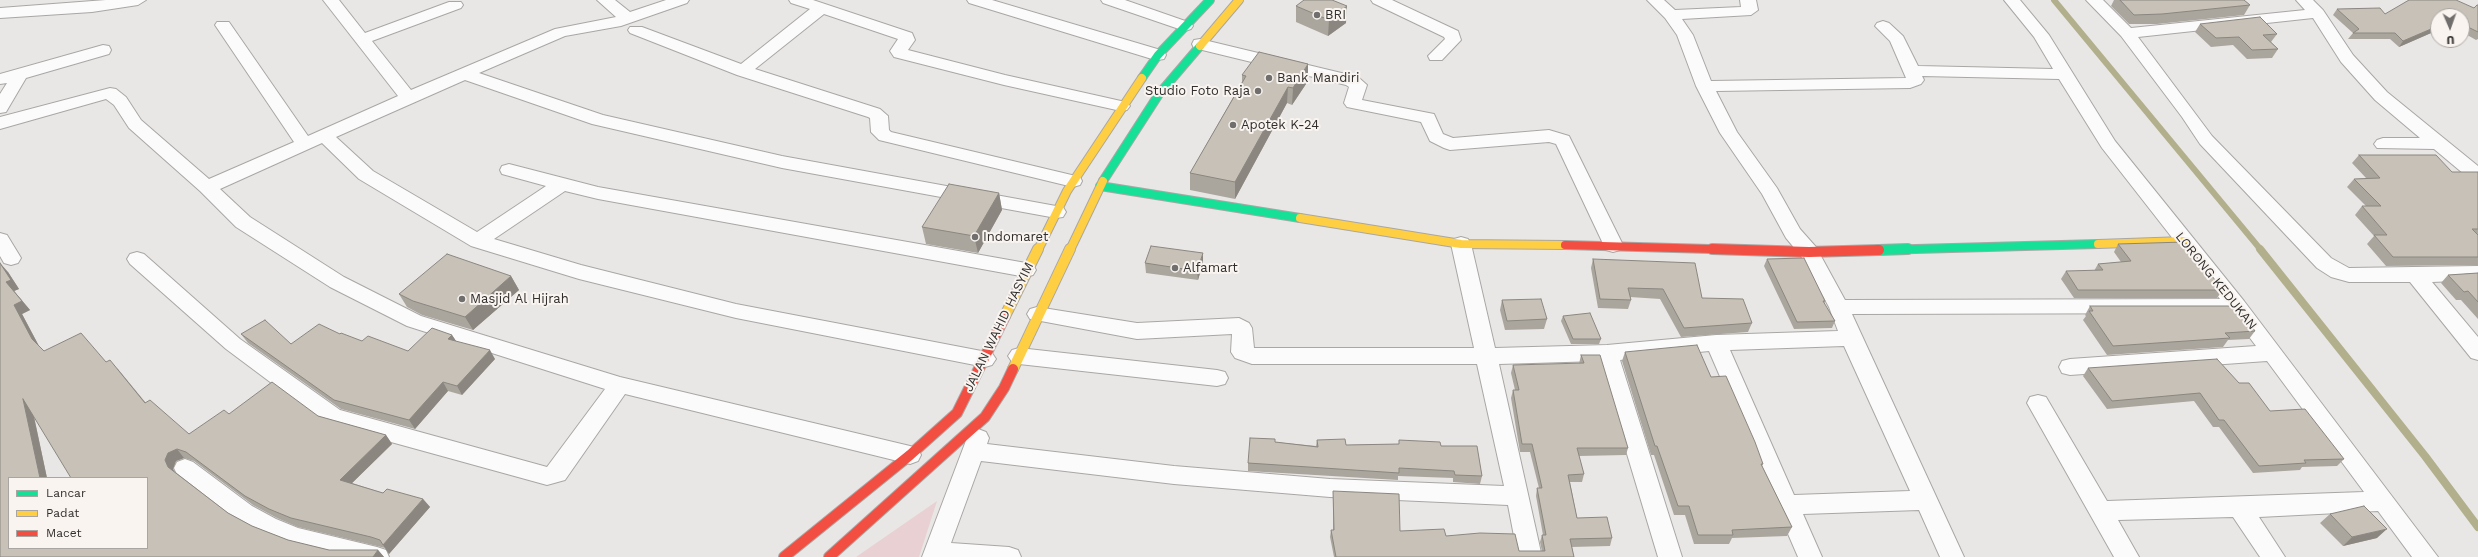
<!DOCTYPE html>
<html>
<head>
<meta charset="utf-8">
<style>
  body { margin:0 }
  #map { position:relative; width:2478px; height:557px; overflow:hidden; background:#e9e7e5; font-family:"Work Sans",sans-serif }
  canvas { display:block }
  .legend { position:absolute; left:8px; top:477px; width:140px; height:72px; box-sizing:border-box; background:#f9f4f0; border:1px solid #a9a5a2; margin:0; padding:5px 7px; list-style:none; font-size:12px; color:#312f2e }
  .legend li { display:flex; align-items:center; gap:8px; height:20px }
  .legend b { width:20px; border:1px solid #a9a5a2 }
  .north { position:absolute; left:2430px; top:8px; width:40px; height:40px; box-sizing:border-box; background:#f9f4f0; border:1px solid #a9a5a2; border-radius:50%; rotate:178deg; font-size:11px; font-weight:700; line-height:16px; text-align:center; color:#312f2e }
  .north::after { content:''; display:block; margin:auto; width:14px; height:18px; background:#716f6e; clip-path:polygon(50% 0,100% 100%,50% 72%,0 100%) }
</style>
</head>
<body>
<div id="map">
<canvas width="2478" height="557"></canvas>
<ul class="legend">
<li><b style="height:5px;background:#16e098"></b>Lancar</li>
<li><b style="height:5px;background:#ffcf43"></b>Padat</li>
<li><b style="height:5px;background:#f24e42"></b>Macet</li>
</ul>
<div class="north">U</div>
</div>
<script>
const g = document.querySelector('canvas').getContext('2d');
g.lineJoin = 'round';
function paint(path, color) {
  g.fillStyle = color;
  g.fill(path, 'evenodd');
}
function poly(rows) {
  const path = new Path2D();
  for (const r of rows) {
    path.moveTo(r[0], r[1]);
    for (let i = 2; i < r.length; i += 2) path.lineTo(r[i], r[i + 1]);
  }
  return path;
}
function strokePath(path, color, width, dash) {
  g.strokeStyle = color;
  g.lineWidth = width;
  g.lineCap = dash ? 'butt' : 'round';
  g.setLineDash(dash || []);
  g.stroke(path);
}
function drawText(font, color, halo, rows, align = 'center') {
  g.font = font + ' "Work Sans",sans-serif';
  g.lineWidth = 4;
  g.setLineDash([]);
  g.textBaseline = 'middle';
  g.strokeStyle = halo;
  g.fillStyle = color;
  for (const [text, x, y, turn = 0] of rows) {
    g.save();
    g.translate(x, y);
    g.rotate((+turn || 0) * Math.PI / 180);
    g.textAlign = isNaN(turn) ? turn : align;
    if (halo) g.strokeText(text, 0, 0);
    g.fillText(text, 0, 0);
    g.restore();
  }
}
const green = poly([
  [937,501,919,557,856,557]
]);
const streamFar1 = poly([
  [2054,0,2261,250]
]);
const stream = poly([
  [2260,249,2425,456,2478,527]
]);
const street = poly([
  [106,0,146,0,138,5,92,12,0,18,0,8,106,0],
  [323,0,339,0,365,33,449,2,461,2,463,5,461,8,372,41,411,90,555,29,616,17,597,0,615,0,630,12,666,0,689,0,687,3,621,26,565,36,479,73,603,115,782,156,1056,206,1063,207,1066,212,1063,217,1056,218,782,168,592,124,465,80,336,137,373,171,477,232,546,186,502,174,500,170,502,166,509,164,598,187,1026,263,1033,265,1036,270,1033,275,1026,277,598,199,565,191,494,239,581,265,736,304,992,353,996,359,992,365,985,367,736,318,579,279,471,246,359,179,322,143,220,189,250,217,344,277,421,316,620,377,910,446,918,449,921,455,918,461,910,464,625,394,565,480,547,485,333,426,325,423,226,349,130,264,127,259,130,254,137,252,144,254,240,339,340,410,547,467,605,389,407,326,330,287,236,227,200,191,129,128,114,105,106,99,0,129,0,117,110,88,116,89,126,97,141,120,209,179,294,142,215,25,217,22,229,22,308,136,398,96,323,0],
  [789,0,813,0,912,33,915,40,908,50,1005,75,1121,101,1127,102,1130,106,1127,110,1121,111,1004,85,894,57,890,51,898,39,824,14,755,69,880,109,888,116,889,130,891,132,1080,177,1082,181,1080,185,1073,187,879,140,871,132,870,118,868,117,737,75,630,33,628,30,630,27,642,27,741,64,810,9,791,3,789,0],
  [967,0,992,0,1164,51,1166,55,1164,59,1158,60,1152,59,969,3,967,0],
  [1101,0,1125,0,1191,23,1193,26,1191,29,1185,31,1179,29,1103,3,1101,0],
  [1371,0,1392,0,1458,31,1461,40,1442,60,1430,60,1428,56,1445,39,1444,37,1373,3,1371,0],
  [1647,0,1664,0,1675,10,1741,7,1740,0,1756,0,1758,10,1751,15,1682,19,1693,35,1711,81,1906,78,1890,41,1875,26,1877,23,1883,21,1889,23,1903,36,1918,66,2053,69,2034,37,2004,0,2020,0,2049,35,2115,141,2244,301,2438,557,2412,557,2378,511,2259,517,2285,557,2260,557,2233,517,2118,520,2139,557,2114,557,2027,403,2030,397,2038,395,2046,397,2107,501,2364,492,2267,361,2070,375,2062,373,2059,367,2062,361,2070,359,2256,346,2231,313,1852,314,1964,557,1940,557,1919,510,1803,514,1822,557,1798,557,1709,351,1620,360,1682,557,1658,557,1599,361,1499,364,1542,557,1518,557,1508,505,1330,497,1174,484,981,461,951,543,1009,547,1018,550,1021,557,922,557,967,438,970,432,978,429,986,432,989,438,987,444,1174,466,1330,479,1504,486,1477,364,1252,364,1235,358,1231,352,1232,334,1137,339,1030,319,1027,314,1030,309,1037,307,1137,323,1239,318,1249,323,1252,328,1254,348,1474,348,1451,244,1454,239,1461,237,1468,239,1471,244,1495,348,1607,345,1716,335,1838,331,1829,307,1801,256,1786,238,1762,194,1720,133,1696,86,1677,35,1665,18,1647,0],
  [1922,76,2059,79,2102,148,2220,299,1845,300,1816,247,1800,229,1777,188,1737,132,1716,91,1910,88,1921,84,1924,80,1922,76],
  [1844,346,1910,491,1794,495,1730,350,1844,346],
  [2086,0,2103,0,2131,28,2305,10,2296,0,2313,0,2323,10,2353,55,2387,92,2478,166,2478,182,2471,180,2434,149,2377,148,2374,144,2377,140,2383,138,2420,138,2375,100,2341,62,2313,18,2138,37,2212,136,2331,258,2349,268,2478,266,2478,280,2432,282,2478,337,2478,360,2471,358,2410,282,2349,282,2331,277,2317,268,2200,144,2182,117,2121,36,2086,0],
  [1200,39,1358,77,1367,85,1362,100,1434,114,1443,134,1453,138,1549,130,1569,136,1623,245,1620,250,1613,252,1606,250,1556,144,1549,142,1450,150,1444,148,1430,141,1421,122,1347,107,1344,103,1349,87,1346,85,1194,48,1192,44,1194,40,1200,39],
  [103,45,109,46,111,50,109,54,26,78,6,112,0,113,0,94,7,83,0,84,0,74,103,45],
  [0,233,7,235,18,253,21,258,18,263,11,265,4,263,0,256,0,233],
  [1019,348,1217,370,1225,372,1228,378,1225,384,1217,386,1019,364,1012,362,1008,356,1012,350,1019,348],
  [185,459,193,462,252,506,276,519,298,528,377,547,386,550,389,557,336,557,296,547,260,533,236,520,177,474,174,468,177,462,185,459]
]);
const fastFar1 = poly([
  [1142,78,1158,55,1210,0],
  [1103,181,1159,94,1200,46],
  [1100,186,1300,218],
  [1879,250,2098,244]
]);
const fast = poly([
  [1879,250,1908,249]
]);
const slowFar1 = poly([
  [1200,46,1239,0],
  [1300,218,1461,244,1565,245],
  [2098,244,2184,241],
  [1038,250,1067,191,1142,78],
  [1070,250,1103,181]
]);
const slow = poly([
  [1005,316,1038,249],
  [1013,369,1070,249]
]);
const jamFar1 = poly([
  [1565,245,1747,250],
  [1872,250,1879,250]
]);
const jam = poly([
  [1712,249,1809,252,1879,250],
  [784,557,910,455,957,413,1005,316],
  [829,557,985,417,1004,388,1013,369]
]);
const wall = poly([
  [2114,0,2244,0,2250,5,2244,15,2157,24,2129,24,2111,6],
  [2478,5,2478,39,2476,40,2462,32,2462,16,2438,16,2438,30,2399,47,2390,39,2348,39,2353,33,2333,15,2337,9,2385,14,2474,8],
  [1296,6,1346,23,1328,36,1296,22],
  [2200,24,2277,34,2271,42,2278,49,2272,58,2247,59,2233,45,2211,47,2195,32],
  [1242,75,1308,81,1292,105,1287,103,1235,199,1190,190,1190,173,1242,82],
  [2359,155,2452,172,2478,172,2478,265,2386,266,2367,244,2374,236,2355,215,2362,206,2366,206,2347,187,2354,179,2366,178,2352,163],
  [999,193,1002,210,978,253,926,244,922,227],
  [2118,244,2223,290,2217,298,2074,298,2061,279,2066,271,2094,271,2098,264,2121,262,2114,252],
  [1593,259,1702,298,1752,323,1748,332,1681,337,1660,299,1630,297,1631,300,1628,309,1598,308,1591,268],
  [1767,259,1825,301,1824,304,1835,321,1832,328,1794,329,1764,266],
  [1145,263,1203,263,1198,280,1146,273],
  [8,272,19,289,14,291,30,310,22,314,39,346,44,351,106,362,118,369,146,403,189,434,229,414,318,416,386,435,392,444,352,483,383,493,423,499,430,507,389,554,385,548,377,546,298,527,277,518,253,505,194,461,184,458,176,461,173,469,174,471,228,513,252,526,288,540,329,550,378,550,384,557,0,557],
  [34,416,147,548,9,548,47,478],
  [2478,273,2478,319,2461,300,2456,300,2441,283,2448,275],
  [511,276,519,290,473,330,422,315,407,307,399,294],
  [1502,300,1547,319,1544,329,1505,330,1500,310],
  [2090,306,2255,331,2249,339,2228,340,2223,347,2107,355,2083,320,2086,316,2085,315],
  [1563,316,1601,339,1599,344,1571,344,1561,321],
  [241,334,291,344,340,334,362,341,408,351,452,335,456,341,495,359,462,395,448,391,415,429,341,409,248,343],
  [1625,352,1711,377,1763,464,1762,466,1792,527,1787,536,1732,538,1729,544,1694,544,1685,515,1674,515,1654,455,1651,455,1622,361],
  [1581,355,1628,448,1626,455,1579,456,1584,474,1582,482,1570,482,1577,518,1612,538,1610,546,1572,547,1574,557,1334,557,1330,537,1331,530,1333,530,1333,491,1400,531,1446,536,1519,551,1542,551,1540,542,1542,535,1543,535,1536,496,1537,488,1539,488,1530,452,1520,452,1511,398,1513,390,1515,390,1511,373,1513,365,1579,364],
  [2088,368,2239,383,2270,411,2344,459,2337,466,2302,467,2300,470,2253,473,2219,427,2213,427,2194,401,2107,409,2083,376],
  [1317,440,1346,445,1399,444,1399,440,1441,446,1482,476,1480,484,1453,482,1453,478,1398,476,1398,480,1248,471,1248,463,1275,442,1316,446],
  [2330,514,2377,538,2343,546,2320,523]
]);
const shadedWall = poly([
  [1347,6,1346,23,1328,36,1329,20],
  [2438,26,2438,30,2399,47,2403,41],
  [1308,64,1308,81,1292,105,1293,88],
  [1288,87,1287,103,1235,199,1235,182],
  [999,193,1002,210,978,253,974,236],
  [1203,253,1203,263,1198,280,1197,271],
  [0,263,8,272,19,289,14,291,30,310,22,314,40,348,32,339,14,305],
  [511,276,519,290,473,330,465,317],
  [452,335,458,344,448,339],
  [490,350,495,359,462,395,457,386],
  [443,382,448,391,415,429,409,420],
  [23,399,32,408,47,478,40,478],
  [386,435,392,444,347,488,340,480],
  [177,449,184,458,176,461,173,469,176,475,168,467,165,460,168,453],
  [423,499,430,507,389,554,383,545],
  [2387,529,2377,538,2343,546,2352,537],
  [378,550,384,557,373,557]
]);
const building = poly([
  [1304,0,1332,0,1347,6,1329,20,1296,6,1304,0],
  [2120,0,2244,0,2250,5,2162,14,2134,15,2120,0],
  [2409,0,2456,0,2474,8,2477,5,2478,5,2478,32,2462,24,2462,16,2438,16,2438,26,2403,41,2395,33,2353,33,2359,29,2337,9,2380,8,2385,14,2409,0],
  [2260,17,2277,34,2263,35,2278,49,2252,50,2239,37,2216,38,2200,24,2260,17],
  [1259,52,1308,64,1293,88,1288,87,1235,182,1190,173,1246,76,1242,75,1259,52],
  [2359,155,2436,155,2452,172,2478,172,2478,229,2472,229,2478,235,2478,257,2393,257,2374,235,2387,235,2362,206,2381,206,2354,179,2380,178,2359,155],
  [949,184,999,193,974,236,922,227,949,184],
  [2185,242,2223,290,2078,290,2066,271,2103,270,2098,264,2131,261,2118,244,2185,242],
  [1151,246,1203,253,1197,271,1145,263,1151,246],
  [447,254,511,276,465,317,413,301,399,294,447,254],
  [1804,258,1825,301,1823,301,1835,321,1797,322,1767,259,1804,258],
  [1593,259,1695,263,1702,298,1743,299,1752,323,1684,328,1663,289,1628,288,1631,300,1600,299,1593,259],
  [0,263,11,280,6,282,22,301,14,305,32,339,44,351,81,333,106,362,110,360,145,403,150,400,189,434,224,410,229,414,272,382,318,416,386,435,340,480,383,493,387,489,423,499,383,545,380,540,371,537,291,518,269,509,245,496,186,452,177,449,168,453,165,460,168,467,228,513,252,526,288,540,329,550,378,550,373,557,374,557,0,557,0,263],
  [23,399,71,478,147,478,147,548,9,548,9,478,40,478,23,399],
  [2478,273,2478,302,2468,291,2464,292,2448,275,2478,273],
  [1541,299,1547,319,1507,321,1502,300,1541,299],
  [2090,306,2237,306,2255,331,2225,333,2230,338,2113,346,2089,311,2093,311,2090,306],
  [1590,313,1601,339,1573,339,1563,316,1590,313],
  [265,320,291,344,319,324,340,334,341,333,362,341,368,336,408,351,432,328,452,335,448,339,490,350,457,386,443,382,409,420,334,400,241,334,265,320],
  [1697,345,1711,377,1726,376,1755,442,1763,464,1761,464,1792,527,1732,530,1733,535,1698,535,1689,506,1678,506,1657,446,1655,446,1625,352,1697,345],
  [1581,355,1600,355,1628,448,1577,448,1584,474,1568,475,1577,518,1607,517,1612,538,1570,539,1574,557,1336,557,1331,530,1334,530,1333,491,1399,494,1400,531,1444,529,1446,536,1480,533,1515,534,1519,551,1545,551,1542,535,1546,535,1537,488,1542,488,1532,444,1522,444,1513,390,1519,390,1513,365,1584,363,1581,355],
  [2217,359,2239,383,2249,383,2270,411,2305,409,2344,459,2304,460,2306,463,2259,466,2224,420,2219,420,2200,393,2112,401,2088,368,2217,359],
  [1250,438,1275,439,1275,442,1318,447,1317,440,1345,439,1346,445,1399,444,1399,440,1440,442,1441,446,1477,446,1482,476,1455,475,1454,471,1399,468,1399,473,1248,463,1250,438],
  [2364,506,2387,529,2352,537,2330,514,2364,506]
]);
const markers = [
  [1317,15,4,"#716f6e"],
  [1269,78,4,"#716f6e"],
  [1258,91,4,"#716f6e"],
  [1233,125,4,"#716f6e"],
  [975,237,4,"#716f6e"],
  [1175,268,4,"#716f6e"],
  [462,299,4,"#716f6e"]
];
const poiNames = [
  ["BRI",1325,15],
  ["Bank Mandiri",1277,78],
  ["Studio Foto Raja",1250,91,"right"],
  ["Apotek K-24",1241,125],
  ["Indomaret",983,237],
  ["Alfamart",1183,268],
  ["Masjid Al Hijrah",470,299]
];
const streetNames = [
  ["LORONG KEDUKAN",2216,281,51],
  ["JALAN WAHID HASYIM",999,327,-64]
];
paint(green, '#e9d0d3');
strokePath(streamFar1, '#b2b08c', 6);
strokePath(stream, '#b2b08c', 8);
strokePath(street, '#a9a7a5', 2);
strokePath(fastFar1, '#a9a7a5', 10);
strokePath(fast, '#a9a7a5', 12);
strokePath(slowFar1, '#a9a7a5', 10);
strokePath(slow, '#a9a7a5', 12);
strokePath(jamFar1, '#a9a7a5', 10);
strokePath(jam, '#a9a7a5', 12);
paint(street, '#fcfbfb');
strokePath(fastFar1, '#16e098', 8);
strokePath(fast, '#16e098', 10);
strokePath(slowFar1, '#ffcf43', 8);
strokePath(slow, '#ffcf43', 10);
strokePath(jamFar1, '#f24e42', 8);
strokePath(jam, '#f24e42', 10);
paint(wall, '#aba69d');
paint(shadedWall, '#8b8780');
paint(building, '#c7c1b7');
strokePath(building, '#8b8780', 1);
for (const [x, y, r, color] of markers) {
  const dot = new Path2D();
  dot.arc(x, y, r, 0, 2 * Math.PI);
  g.fillStyle = color;
  g.fill(dot);
  strokePath(dot, '#f9f4f0', 1.5);
}
drawText('13px', '#312f2e', '#f9f4f0', poiNames, 'left');
drawText('13px', '#312f2e', '#f9f4f0', streetNames);
</script>
</body>
</html>
